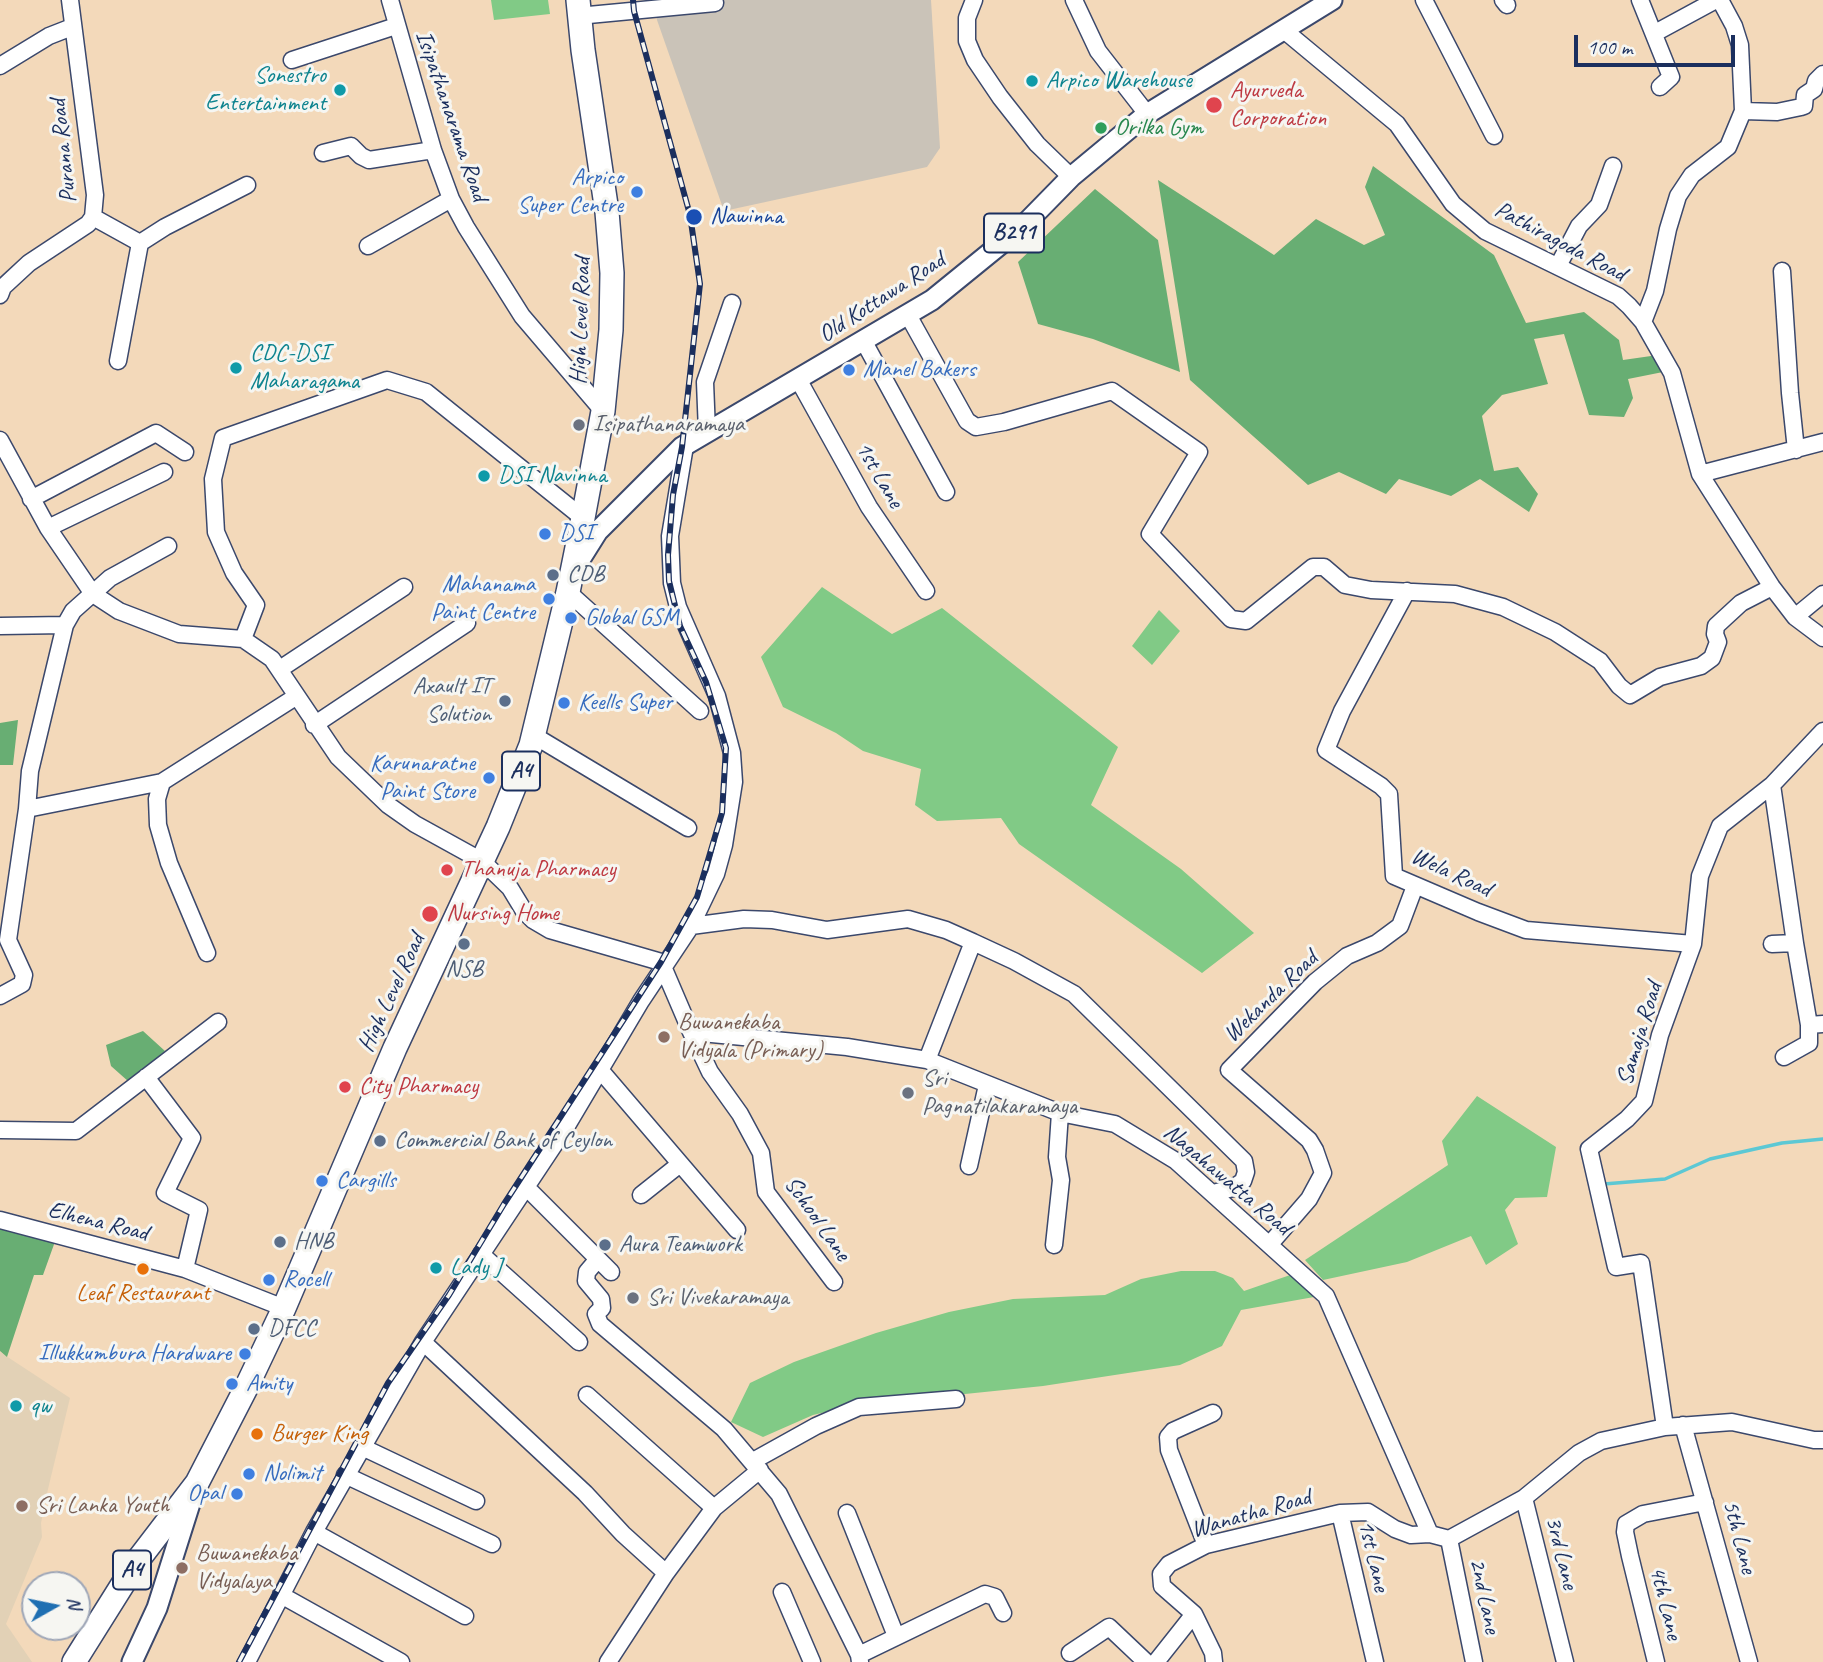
<!DOCTYPE html>
<html>
<head>
<meta charset="utf-8">
<style>
  body { margin:0 }
  #map { position:relative; width:1823px; height:1662px; overflow:hidden; background:#f3d9ba; font-family:Caveat,sans-serif }
  canvas { display:block }
  .north { position:absolute; left:21px; top:1571px; width:70px; height:70px; box-sizing:border-box; background:#f6f6f2; border:2px solid #9ea6b7; border-radius:50%; rotate:81deg; font-size:19px; font-weight:700; line-height:28px; text-align:center; color:#1b2f5e }
  .north::after { content:''; display:block; margin:auto; width:24px; height:32px; background:#1f6fb2; clip-path:polygon(50% 0,100% 100%,50% 72%,0 100%) }
  .scale { position:absolute; left:1574px; top:35px; width:161px; height:32px; box-sizing:border-box; border:4px solid #1b2f5e; border-top:0; padding-left:9px; font-size:21px; line-height:24px; white-space:nowrap; color:#1b2f5e; -webkit-text-stroke:5px #f6f6f2; paint-order:stroke }
</style>
</head>
<body>
<div id="map">
<canvas width="1823" height="1662"></canvas>
<div class="north">N</div>
<div class="scale">100 m</div>
</div>
<script>
const g = document.querySelector('canvas').getContext('2d');
g.lineJoin = 'round';
function paint(path, color) {
  g.fillStyle = color;
  g.fill(path, 'evenodd');
}
function poly(rows) {
  const path = new Path2D();
  for (const r of rows) {
    path.moveTo(r[0], r[1]);
    for (let i = 2; i < r.length; i += 2) path.lineTo(r[i], r[i + 1]);
  }
  return path;
}
function strokePath(path, color, width, dash) {
  g.strokeStyle = color;
  g.lineWidth = width;
  g.lineCap = dash ? 'butt' : 'round';
  g.setLineDash(dash || []);
  g.stroke(path);
}
function drawText(font, color, halo, rows, align = 'center') {
  g.font = font + ' Caveat,sans-serif';
  g.lineWidth = 6;
  g.setLineDash([]);
  g.textBaseline = 'middle';
  g.strokeStyle = halo;
  g.fillStyle = color;
  for (const [text, x, y, turn = 0] of rows) {
    g.save();
    g.translate(x, y);
    g.rotate((+turn || 0) * Math.PI / 180);
    g.textAlign = isNaN(turn) ? turn : align;
    if (halo) g.strokeText(text, 0, 0);
    g.fillText(text, 0, 0);
    g.restore();
  }
}
const built = poly([
  [0,1352,70,1398,48,1489,41,1523,42,1537,6,1624,32,1662,0,1662]
]);
const industrial = poly([
  [654,0,931,0,940,148,927,167,724,211,657,20]
]);
const green = poly([
  [491,0,548,0,550,14,494,20],
  [822,587,892,634,942,608,1118,747,1091,805,1181,869,1254,933,1202,973,1019,844,1001,818,937,821,915,805,921,769,863,751,836,733,783,707,761,657],
  [1159,610,1180,631,1152,665,1132,646],
  [1477,1096,1556,1147,1547,1197,1515,1198,1505,1210,1518,1244,1486,1265,1471,1236,1407,1262,1323,1280,1305,1260,1448,1165,1442,1141],
  [1181,1271,1215,1271,1233,1278,1244,1291,1296,1273,1314,1297,1241,1310,1222,1346,1180,1365,1043,1386,965,1394,885,1398,813,1415,763,1437,731,1422,750,1383,794,1362,876,1333,949,1312,1013,1299,1105,1295,1141,1279]
]);
const forest = poly([
  [1373,166,1494,255,1526,323,1584,312,1619,340,1623,360,1658,355,1668,371,1628,379,1633,398,1624,417,1589,415,1564,334,1534,339,1548,384,1502,395,1482,416,1494,471,1518,467,1538,494,1529,512,1480,479,1451,496,1399,479,1386,494,1339,472,1308,485,1190,380,1158,180,1274,255,1316,219,1364,245,1385,235,1365,187],
  [1095,189,1158,240,1180,372,1093,339,1038,324,1018,262],
  [18,720,13,765,0,765,0,723],
  [143,1031,165,1051,129,1082,111,1066,106,1045],
  [0,1225,57,1236,43,1275,34,1275,7,1357,0,1351]
]);
const stream = poly([
  [1604,1184,1665,1179,1710,1159,1782,1143,1823,1139]
]);
const minor = poly([
  [390,0,433,150,451,199,466,227,522,316,603,411],
  [974,0,967,18,967,41,975,60,1000,97,1037,144,1071,177],
  [1074,0,1098,51,1147,114],
  [1424,0,1494,136],
  [1503,0,1507,5],
  [1640,0,1671,77,1660,87],
  [578,16,715,3],
  [1285,31,1397,124,1453,204,1485,231,1618,296,1629,306,1643,322,1672,373,1700,474,1772,587,1795,617,1823,638],
  [1655,33,1716,0],
  [292,60,396,26],
  [0,66,49,36,72,27],
  [1743,111,1777,112,1801,107,1804,106,1805,95,1814,89,1816,81,1823,74],
  [323,153,351,146,361,156,369,160,433,150],
  [93,217,140,243,165,227,247,185],
  [368,246,451,199],
  [1558,266,1579,226,1599,205,1613,166],
  [1782,271,1790,393,1796,450],
  [0,295,3,287,29,263,88,224,93,217,95,195,70,0],
  [908,315,967,421,976,427,1004,422,1112,391,1199,452,1150,534,1231,619,1246,621,1313,567,1324,567,1345,585,1371,590,1455,594,1503,607,1555,632,1600,661,1619,686,1630,695,1660,677,1701,666,1712,658,1718,642,1715,634,1716,626,1741,603,1772,587],
  [1643,322,1655,291,1668,229,1678,196,1692,175,1728,147,1743,111,1740,45,1734,26,1720,0],
  [863,340,946,492],
  [118,361,140,243],
  [798,379,869,507,926,591],
  [707,432,705,382,732,303],
  [0,440,48,528,93,594,119,611,179,634,243,639,272,659,338,757,388,805,415,824,482,861,510,888,524,911,533,920,550,930,661,962,691,1032,847,1047,927,1060,1060,1113,1115,1124,1176,1161,1326,1296,1430,1534,1449,1539],
  [1700,474,1823,442],
  [31,499,156,433,185,452],
  [48,528,164,472],
  [1407,591,1342,711,1326,750,1381,786,1389,794,1394,876,1478,912,1526,930,1693,944],
  [568,592,700,711],
  [1795,617,1823,594],
  [0,626,65,625],
  [243,639,256,605,234,573,216,532,213,479,223,438,387,380,426,392,583,518],
  [280,669,404,587],
  [314,725,467,623],
  [533,735,688,828],
  [162,782,157,799,158,825,169,863,207,953],
  [1772,785,1795,943,1772,944],
  [27,809,162,782,297,696],
  [691,926,744,919,772,920,827,930,908,919,946,930,973,942,927,1060],
  [973,942,1014,961,1074,994,1244,1161,1246,1172,1243,1181,1233,1188,1213,1193],
  [1795,943,1809,1025],
  [0,996,22,984,24,975,8,940,27,809,30,771,65,625,73,611,110,578,168,546],
  [691,1032,710,1072,740,1114,761,1153,766,1192,834,1282],
  [1784,1057,1809,1043,1809,1025,1823,1024],
  [601,1071,737,1230],
  [146,1077,192,1138,165,1193,199,1210,185,1269],
  [0,1130,76,1131,218,1022],
  [969,1166,987,1085],
  [525,1186,598,1259,587,1272,586,1281,601,1299,602,1308,596,1314,600,1324,724,1429,779,1494,859,1655,860,1662],
  [641,1195,680,1164],
  [0,1220,185,1269,284,1308],
  [1270,1244,1309,1199,1323,1173,1315,1150,1309,1140,1229,1070,1315,982,1347,956,1377,943,1400,926,1415,886],
  [1054,1245,1061,1180,1057,1157,1060,1113],
  [481,1254,579,1342],
  [598,1259,611,1272],
  [423,1342,585,1493,623,1534,666,1573],
  [587,1395,714,1508],
  [1683,1425,1749,1662],
  [1665,1427,1641,1263,1616,1267,1589,1149,1627,1119,1644,1101,1660,1035,1693,944,1700,876,1720,826,1772,785,1823,731],
  [362,1447,476,1501],
  [753,1461,816,1426,859,1407,956,1399],
  [345,1475,492,1544],
  [1524,1498,1579,1453,1601,1441,1665,1427,1732,1422,1814,1440,1823,1440],
  [847,1513,896,1636],
  [314,1532,465,1616],
  [1449,1539,1524,1498,1565,1662],
  [1449,1539,1474,1662],
  [1206,1545,1169,1450,1168,1437,1173,1431,1213,1413],
  [782,1592,812,1662],
  [281,1595,401,1662],
  [1070,1653,1109,1627,1146,1662],
  [859,1655,985,1594,995,1597,1003,1613],
  [247,1662,314,1532,423,1342,568,1124,641,1001,691,926,716,874,724,845,734,782,732,753,717,696,678,607,672,583,670,536,685,446],
  [608,1662,666,1573,714,1508,760,1470],
  [1156,1662,1194,1614],
  [1214,1662,1213,1653,1194,1614,1162,1586,1161,1574,1169,1564,1206,1545,1340,1513],
  [1375,1662,1340,1513,1368,1512,1395,1529,1411,1535,1430,1534],
  [1656,1662,1630,1556,1625,1532,1626,1524,1643,1514,1705,1502]
]);
const major = poly([
  [576,566,598,531,682,447,932,300,1023,226,1071,177,1147,114,1332,0],
  [132,1662,157,1608,194,1491]
]);
const highway = poly([
  [74,1662,138,1560,197,1483,246,1388,284,1308,395,1048,498,827,531,745,568,592,583,518,603,411,611,330,612,273,607,212,583,50,578,0]
]);
const rail = poly([
  [239,1662,388,1383,449,1295,504,1204,661,962,697,897,722,813,726,748,706,682,680,626,669,581,668,555,673,495,682,447,700,284,690,215,634,11,633,0]
]);
const markers = [
  [1032,81,7,"#0f9aa8"],
  [340,90,7,"#0f9aa8"],
  [1214,105,9,"#e0444e"],
  [1101,128,7,"#2e9e5b"],
  [637,192,7,"#3f7fe0"],
  [694,217,9,"#1a4fb4"],
  [236,368,7,"#0f9aa8"],
  [849,370,7,"#3f7fe0"],
  [579,425,7,"#6b7280"],
  [484,476,7,"#0f9aa8"],
  [545,534,7,"#3f7fe0"],
  [553,575,7,"#5c6f8a"],
  [549,599,7,"#3f7fe0"],
  [571,618,7,"#3f7fe0"],
  [505,701,7,"#5c6f8a"],
  [564,703,7,"#3f7fe0"],
  [489,778,7,"#3f7fe0"],
  [447,870,7,"#e0444e"],
  [430,914,9,"#e0444e"],
  [464,944,7,"#5c6f8a"],
  [664,1037,7,"#8d6e63"],
  [345,1087,7,"#e0444e"],
  [908,1093,7,"#6b7280"],
  [380,1141,7,"#5c6f8a"],
  [322,1181,7,"#3f7fe0"],
  [280,1242,7,"#5c6f8a"],
  [605,1245,7,"#5c6f8a"],
  [436,1268,7,"#0f9aa8"],
  [143,1269,7,"#e8710a"],
  [269,1280,7,"#3f7fe0"],
  [633,1298,7,"#6b7280"],
  [254,1329,7,"#5c6f8a"],
  [245,1354,7,"#3f7fe0"],
  [232,1384,7,"#3f7fe0"],
  [16,1406,7,"#0f9aa8"],
  [257,1434,7,"#e8710a"],
  [249,1474,7,"#3f7fe0"],
  [237,1494,7,"#3f7fe0"],
  [22,1506,7,"#8d6e63"],
  [182,1568,7,"#8d6e63"]
];
const shields = [
  [1014,233,60],
  [521,771,38],
  [132,1570,38]
];
const shieldNames = [
  ["B291",1014,233],
  ["A4",521,771],
  ["A4",132,1570]
];
const cultureNames = [
  ["Sonestro",326,76,"right"],
  ["Entertainment",326,104,"right"],
  ["Arpico Warehouse",1046,81],
  ["CDC-DSI",250,354],
  ["Maharagama",250,382],
  ["DSI Navinna",498,476],
  ["Lady J",450,1268],
  ["qw",30,1406]
];
const healthNames = [
  ["Ayurveda",1230,91],
  ["Corporation",1230,119],
  ["Thanuja Pharmacy",461,870],
  ["Nursing Home",446,914],
  ["City Pharmacy",359,1087]
];
const streetNames = [
  ["Isipathanarama Road",451,116,71],
  ["Purana Road",64,151,-96],
  ["Pathiragoda Road",1560,242,28],
  ["Old Kottawa Road",882,298,-33],
  ["High Level Road",581,321,-88],
  ["1st Lane",879,475,60],
  ["Wela Road",1451,873,25],
  ["High Level Road",392,993,-65],
  ["Wekanda Road",1271,997,-44],
  ["Samaja Road",1640,1034,-73],
  ["Nagahawatta Road",1227,1180,40],
  ["School Lane",817,1219,55],
  ["Elhena Road",98,1222,14],
  ["Wanatha Road",1251,1514,-16],
  ["5th Lane",1739,1537,75],
  ["3rd Lane",1561,1553,76],
  ["1st Lane",1373,1556,77],
  ["2nd Lane",1484,1596,78],
  ["4th Lane",1665,1603,76]
];
const leisureNames = [
  ["Orilka Gym",1115,128]
];
const shopNames = [
  ["Arpico",623,178,"right"],
  ["Super Centre",623,206,"right"],
  ["Manel Bakers",863,370],
  ["DSI",559,534],
  ["Mahanama",535,585,"right"],
  ["Paint Centre",535,613,"right"],
  ["Global GSM",585,618],
  ["Keells Super",578,703],
  ["Karunaratne",475,764,"right"],
  ["Paint Store",475,792,"right"],
  ["Cargills",336,1181],
  ["Rocell",283,1280],
  ["Illukkumbura Hardware",231,1354,"right"],
  ["Amity",246,1384],
  ["Nolimit",263,1474],
  ["Opal",223,1494,"right"]
];
const transitNames = [
  ["Nawinna",710,217]
];
const worshipNames = [
  ["Isipathanaramaya",593,425],
  ["Sri",922,1079],
  ["Pagnatilakaramaya",922,1107],
  ["Sri Vivekaramaya",647,1298]
];
const serviceNames = [
  ["CDB",567,575],
  ["Axault IT",491,687,"right"],
  ["Solution",491,715,"right"],
  ["NSB",464,970,"center"],
  ["Commercial Bank of Ceylon",394,1141],
  ["HNB",294,1242],
  ["Aura Teamwork",619,1245],
  ["DFCC",268,1329]
];
const educationNames = [
  ["Buwanekaba",678,1023],
  ["Vidyala (Primary)",678,1051],
  ["Sri Lanka Youth",36,1506],
  ["Buwanekaba",196,1554],
  ["Vidyalaya",196,1582]
];
const foodNames = [
  ["Leaf Restaurant",143,1294],
  ["Burger King",271,1434,"left"]
];
paint(built, '#e2d1b6');
paint(industrial, '#cac3b8');
paint(green, '#81ca86');
paint(forest, '#68ae73');
strokePath(stream, '#5cc8d4', 3.5);
strokePath(minor, '#3b486c', 19);
strokePath(major, '#3b486c', 23);
strokePath(highway, '#3b486c', 26);
strokePath(minor, '#fff', 16);
strokePath(major, '#fff', 19);
strokePath(highway, '#fff', 23);
strokePath(rail, '#1b2f5e', 6);
strokePath(rail, '#f6f6f2', 3.5, [10]);
for (const [x, y, r, color] of markers) {
  const dot = new Path2D();
  dot.arc(x, y, r, 0, 2 * Math.PI);
  g.fillStyle = color;
  g.fill(dot);
  strokePath(dot, '#f6f6f2', 2.5);
}
for (const [x, y, w] of shields) {
  const box = new Path2D();
  box.roundRect(x - w / 2, y - 19.5, w, 39, 5);
  g.fillStyle = '#f6f6f2';
  g.fill(box);
  strokePath(box, '#1b2f5e', 2);
}
drawText('bold 23px', '#1b2f5e', null, shieldNames);
drawText('24px', '#0d838f', '#f6f6f2', cultureNames, 'left');
drawText('24px', '#be3a42', '#f6f6f2', healthNames, 'left');
drawText('24px', '#1b2f5e', '#f6f6f2', streetNames);
drawText('24px', '#27864d', '#f6f6f2', leisureNames, 'left');
drawText('24px', '#366cbe', '#f6f6f2', shopNames, 'left');
drawText('24px', '#164399', '#f6f6f2', transitNames, 'left');
drawText('24px', '#5b616d', '#f6f6f2', worshipNames, 'left');
drawText('24px', '#4e5e75', '#f6f6f2', serviceNames, 'left');
drawText('24px', '#785e54', '#f6f6f2', educationNames, 'left');
drawText('24px', '#c56008', '#f6f6f2', foodNames);
</script>
</body>
</html>
